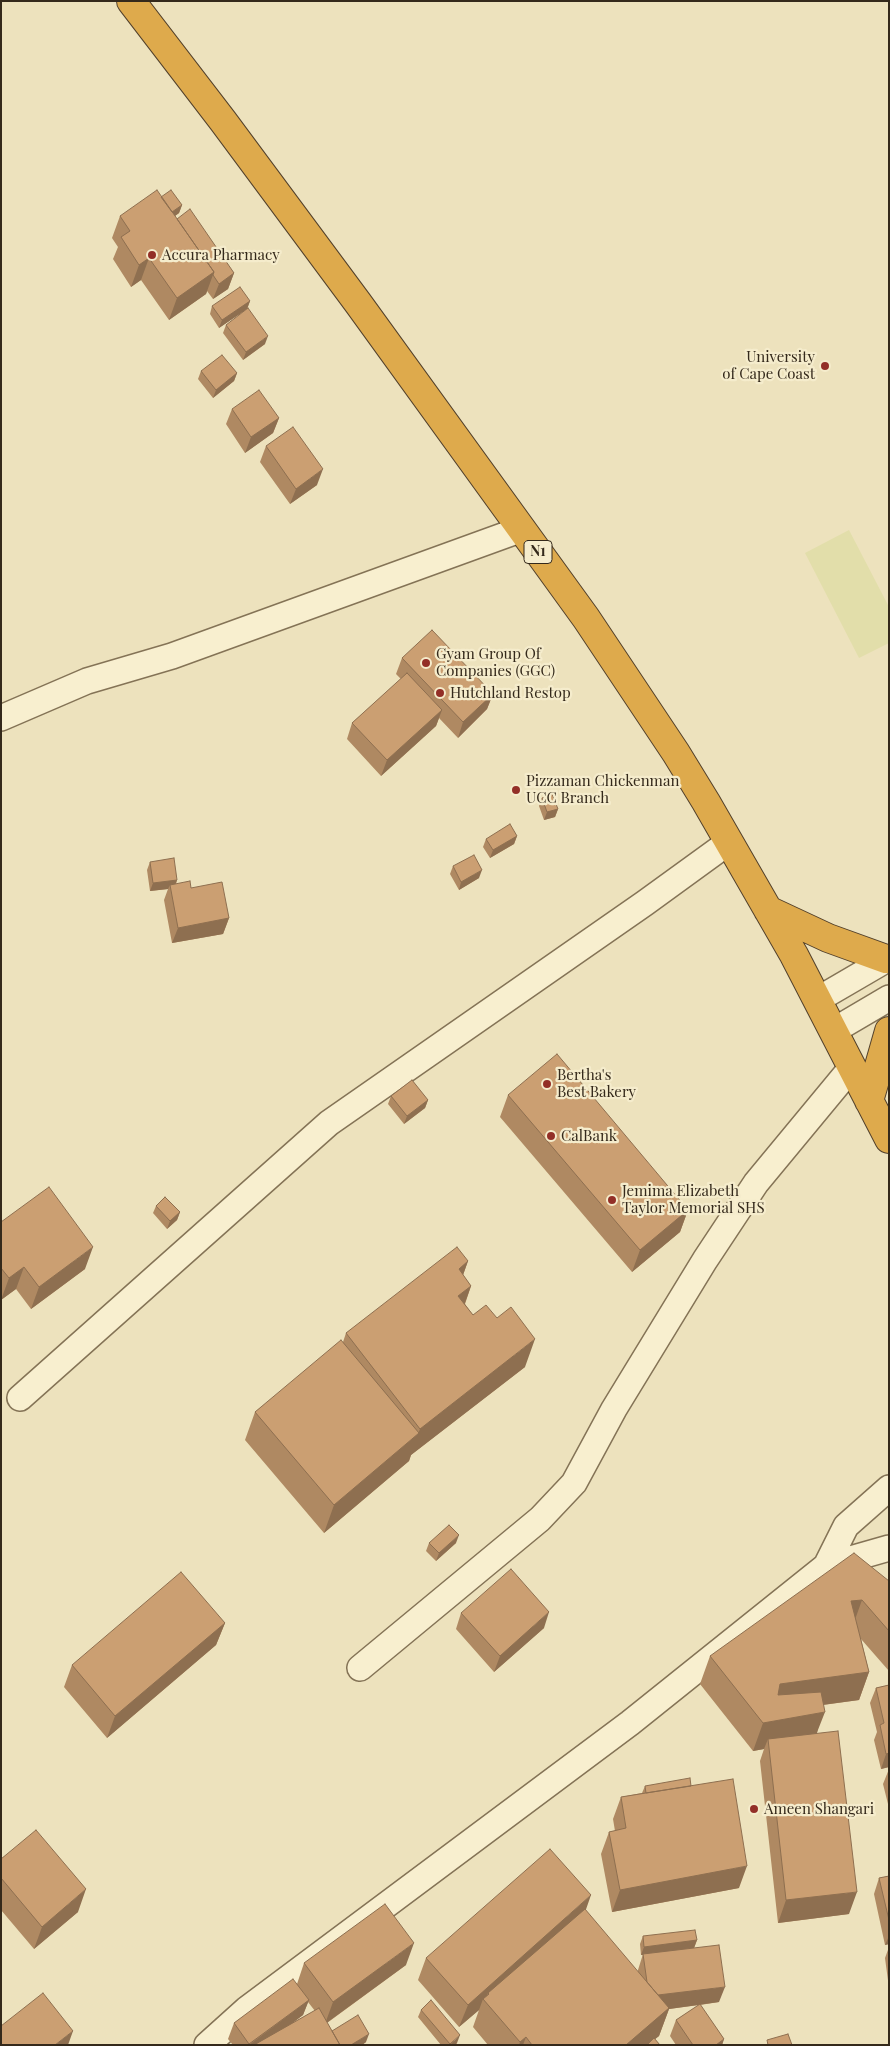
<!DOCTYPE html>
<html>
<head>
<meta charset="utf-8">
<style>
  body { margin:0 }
  #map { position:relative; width:890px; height:2046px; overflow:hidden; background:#ede2bd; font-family:"Playfair Display",serif }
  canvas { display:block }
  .frame { position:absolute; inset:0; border:2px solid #34291b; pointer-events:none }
</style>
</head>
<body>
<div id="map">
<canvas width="890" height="2046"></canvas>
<div class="frame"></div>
</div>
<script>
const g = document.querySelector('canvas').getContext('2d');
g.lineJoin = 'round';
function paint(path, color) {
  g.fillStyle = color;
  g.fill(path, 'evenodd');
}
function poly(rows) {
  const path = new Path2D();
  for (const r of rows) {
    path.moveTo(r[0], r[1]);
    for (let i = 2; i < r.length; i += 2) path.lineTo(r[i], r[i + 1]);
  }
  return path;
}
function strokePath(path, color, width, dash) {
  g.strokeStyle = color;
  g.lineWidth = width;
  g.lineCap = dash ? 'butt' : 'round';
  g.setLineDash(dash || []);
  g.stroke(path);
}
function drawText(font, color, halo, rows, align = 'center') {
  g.font = font + ' "Playfair Display",serif';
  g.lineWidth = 4.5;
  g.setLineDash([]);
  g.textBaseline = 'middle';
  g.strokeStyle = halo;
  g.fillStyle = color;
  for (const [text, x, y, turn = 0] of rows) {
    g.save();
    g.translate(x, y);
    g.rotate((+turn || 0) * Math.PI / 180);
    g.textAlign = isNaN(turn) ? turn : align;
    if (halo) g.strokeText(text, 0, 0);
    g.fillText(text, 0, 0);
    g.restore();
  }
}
const farmland = poly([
  [849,530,889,607,889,643,859,658,805,553]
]);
const street = poly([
  [1,718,87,681,172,656,522,529],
  [817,1000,889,958],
  [833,1031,889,998],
  [20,1398,329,1123,645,903,729,842],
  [826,1566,846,1526,889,1488],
  [360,1668,540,1519,574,1483,614,1409,705,1260,756,1183,852,1067],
  [207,2045,247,2009,630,1723,826,1566,889,1548]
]);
const highway = poly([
  [131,1,223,121,358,303,586,618,676,753,706,802,794,955,889,1139],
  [768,910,828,938,886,959],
  [869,1101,889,1031]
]);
const wall = poly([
  [161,197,182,205,179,213,175,216,177,219,234,273,228,289,213,299,207,291,206,294,169,320,141,280,131,287,113,259,118,247,112,238,120,216],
  [250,301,247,309,219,328,210,314,212,306],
  [226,325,265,344,243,360,223,333],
  [201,371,237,373,234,381,213,398,198,379],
  [232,409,279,418,273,433,245,453,226,424],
  [266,446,317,485,290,504,260,462],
  [402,658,493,694,487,709,458,738,439,718,436,726,381,776,347,739,352,723,401,679,396,674],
  [542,798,558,809,555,817,544,820,539,806],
  [517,836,514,844,490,858,483,847,486,839],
  [150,862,177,880,176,884,191,888,229,918,223,934,172,943,164,900,168,889,150,891,147,870],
  [453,866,479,878,459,890,450,874],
  [508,1095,688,1210,680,1232,632,1272,500,1117],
  [391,1096,428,1100,425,1108,404,1124,388,1104],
  [156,1206,180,1212,177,1220,167,1229,153,1213],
  [1,1222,85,1269,31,1309,16,1289,1,1300],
  [468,1261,463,1275,471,1286,465,1304,473,1315,525,1367,411,1455,409,1461,324,1533,245,1440,255,1412,343,1342,346,1333],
  [429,1543,456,1543,436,1561,426,1551],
  [889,1581,889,1671,861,1639,869,1672,859,1700,823,1705,817,1733,849,1914,778,1923,760,1761,764,1749,753,1751,700,1684,710,1656],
  [461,1613,544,1628,494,1672,456,1629],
  [225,1623,216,1645,107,1738,64,1687,72,1665],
  [889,1685,889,1767,881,1769,874,1740,877,1732,870,1703,876,1688],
  [889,1769,889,1808,883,1784],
  [645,1786,692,1786,739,1888,612,1912,601,1854,609,1832,615,1831,613,1819,621,1797,642,1793],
  [1,1859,78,1912,34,1949,1,1910],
  [889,1876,889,1944,885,1945,874,1894,879,1878],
  [586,1911,638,1972,638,1970,643,1954,657,1953,641,1955,640,1944,643,1936,697,1940,694,1948,719,2002,700,2005,724,2039,722,2045,676,2045,670,2036,676,2020,699,2005,669,2009,659,2036,655,2039,660,2045,488,2045,473,2027,479,2010,459,2027,418,1980,426,1958],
  [889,1947,889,1988,885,1958],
  [304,1963,406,1965,327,2023,332,2031,366,2042,362,2045,233,2045,228,2039,234,2023,297,1984],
  [308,2002,315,2011,292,2023,303,2015],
  [421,2010,457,2043,455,2045,441,2045,418,2017]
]);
const shadedWall = poly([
  [182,205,179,213,168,221,171,213],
  [149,258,141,280,131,287,139,265],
  [214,272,206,294,169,320,177,298],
  [234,273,228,289,213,299,219,284],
  [250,301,247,309,219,328,222,320],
  [268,336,265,344,243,360,246,352],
  [237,373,234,381,213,398,216,390],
  [279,418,273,433,245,453,251,437],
  [323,469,317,485,290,504,296,489],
  [493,694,487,709,458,738,463,722],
  [442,710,436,726,381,776,387,760],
  [558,809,555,817,544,820,547,812],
  [517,836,514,844,490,858,493,850],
  [482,870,479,878,459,890,461,882],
  [177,880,174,888,170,885,168,889,150,891,153,883],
  [229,918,223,934,172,943,178,928],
  [428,1100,425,1108,404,1124,407,1116],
  [688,1210,680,1232,632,1272,640,1250],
  [180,1212,177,1220,167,1229,170,1221],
  [93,1247,85,1269,31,1309,39,1287],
  [468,1261,458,1289,459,1269],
  [24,1267,16,1289,1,1300,9,1278],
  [471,1286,461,1314,458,1296],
  [535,1339,525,1367,411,1455,409,1461,324,1533,334,1505,418,1434,420,1429],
  [459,1535,456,1543,436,1561,439,1553],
  [862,1600,852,1628,851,1601],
  [549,1612,544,1628,494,1672,500,1656],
  [225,1623,216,1645,107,1738,115,1716],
  [869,1672,859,1700,769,1712,780,1684],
  [825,1712,814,1740,768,1739,764,1749,753,1751,763,1723],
  [889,1753,889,1767,881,1769,886,1754],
  [747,1866,739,1888,612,1912,620,1890],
  [86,1889,78,1912,34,1949,42,1927],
  [857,1892,849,1914,778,1923,786,1900],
  [591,1895,583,1918,489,1994,488,1993,485,2001,483,1999,479,2010,459,2027,468,2005],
  [889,1936,889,1944,885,1945],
  [697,1940,694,1948,641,1955,644,1947],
  [414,1943,406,1965,325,2024,333,2002],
  [725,1987,719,2002,669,2009,659,2036,648,2045,626,2045,649,1996],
  [309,2000,303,2015,264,2045,249,2045],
  [73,2031,68,2045,55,2045],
  [369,2034,366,2042,362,2045,351,2045],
  [460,2035,457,2043,455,2045,450,2045],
  [526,2037,523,2045,519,2045,520,2042],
  [724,2039,722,2045,716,2045]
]);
const building = poly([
  [157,190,214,272,177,298,149,258,139,265,121,237,130,231,120,216,157,190],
  [171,190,182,205,172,212,161,197,171,190],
  [190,209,234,273,219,284,213,275,214,272,177,219,190,209],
  [240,287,250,301,222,320,212,306,240,287],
  [248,308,268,336,246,352,226,325,248,308],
  [222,355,237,373,216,390,201,371,222,355],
  [259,390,279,418,251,437,232,409,259,390],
  [293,427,323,469,296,489,266,446,293,427],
  [432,630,493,694,463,722,402,658,432,630],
  [407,673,442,710,387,760,352,723,407,673],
  [552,794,558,809,547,812,542,798,552,794],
  [510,824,517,836,493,850,486,839,510,824],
  [474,855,482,870,461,882,453,866,474,855],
  [174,858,177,880,153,883,150,862,174,858],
  [190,881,191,888,222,882,229,918,178,928,170,885,190,881],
  [557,1054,688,1210,640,1250,508,1095,557,1054],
  [412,1080,428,1100,407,1116,391,1096,412,1080],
  [49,1187,93,1247,39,1287,24,1267,9,1278,1,1268,1,1222,49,1187],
  [165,1197,180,1212,170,1221,156,1206,165,1197],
  [457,1247,468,1261,459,1269,471,1286,458,1296,473,1315,486,1305,497,1318,511,1307,535,1339,420,1429,346,1333,457,1247],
  [341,1340,419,1433,334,1505,255,1412,341,1340],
  [449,1525,459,1535,439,1553,429,1543,449,1525],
  [854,1553,889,1581,889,1631,862,1600,851,1601,869,1672,780,1684,778,1695,821,1692,825,1712,763,1723,710,1656,854,1553],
  [511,1569,549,1612,500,1656,461,1613,511,1569],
  [181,1572,225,1623,115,1716,72,1665,181,1572],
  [889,1685,889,1753,886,1754,880,1725,884,1723,876,1688,889,1685],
  [838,1731,857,1892,786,1900,768,1739,838,1731],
  [690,1778,691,1786,646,1793,645,1786,690,1778],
  [733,1779,747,1866,620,1890,609,1832,626,1828,621,1797,733,1779],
  [36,1830,86,1889,42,1927,1,1878,1,1859,36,1830],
  [550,1849,591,1895,468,2005,426,1958,550,1849],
  [889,1876,889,1920,879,1878,889,1876],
  [385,1904,414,1943,333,2002,304,1963,385,1904],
  [585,1909,669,2008,626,2045,532,2045,526,2037,520,2042,483,1999,489,1994,488,1993,585,1909],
  [695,1930,697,1940,644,1947,643,1936,695,1930],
  [719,1945,725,1987,658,1995,647,1982,643,1954,719,1945],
  [293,1979,309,2000,249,2044,234,2023,293,1979],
  [43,1993,73,2031,55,2045,1,2045,1,2026,43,1993],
  [431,2000,460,2035,450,2044,421,2010,431,2000],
  [700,2004,724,2039,716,2045,693,2045,676,2020,700,2004],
  [319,2008,340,2045,254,2045,319,2008],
  [358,2015,369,2034,351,2045,340,2045,332,2031,358,2015],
  [788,2034,792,2045,768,2045,767,2040,788,2034],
  [654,2038,660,2045,647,2045,654,2038]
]);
const markers = [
  [152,255,5,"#932f27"],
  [825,366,5,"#932f27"],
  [426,663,5,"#932f27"],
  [440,693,5,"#932f27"],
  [516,790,5,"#932f27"],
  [547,1084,5,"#932f27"],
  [551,1136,5,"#932f27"],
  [612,1200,5,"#932f27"],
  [754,1809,5,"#932f27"]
];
const shields = [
  [538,552,28]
];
const shieldNames = [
  ["N1",538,552]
];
const poiNames = [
  ["Accura Pharmacy",162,255],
  ["University",815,357,"right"],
  ["of Cape Coast",815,374,"right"],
  ["Gyam Group Of",436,654],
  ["Companies (GGC)",436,671],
  ["Hutchland Restop",450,693],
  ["Pizzaman Chickenman",526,781],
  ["UCC Branch",526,798],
  ["Bertha's",557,1075],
  ["Best Bakery",557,1092],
  ["CalBank",561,1136],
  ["Jemima Elizabeth",622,1191],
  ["Taylor Memorial SHS",622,1208],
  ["Ameen Shangari",764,1809]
];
paint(farmland, '#e2deaa');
strokePath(street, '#847356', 28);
strokePath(highway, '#52402b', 30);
strokePath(street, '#f8efcf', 25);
strokePath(highway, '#deaa4c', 28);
paint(wall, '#af8962');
paint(shadedWall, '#8e6f50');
paint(building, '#cb9f72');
strokePath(building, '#8e6f50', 1);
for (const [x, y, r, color] of markers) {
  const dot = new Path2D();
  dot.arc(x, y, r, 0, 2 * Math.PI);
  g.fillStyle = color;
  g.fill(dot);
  strokePath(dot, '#f5eccc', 2);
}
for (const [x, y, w] of shields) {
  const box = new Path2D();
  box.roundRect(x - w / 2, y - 11.5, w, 23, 4);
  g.fillStyle = '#f5eccc';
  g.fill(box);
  strokePath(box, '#34291b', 1);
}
drawText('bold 14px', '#34291b', null, shieldNames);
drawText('15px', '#34291b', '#f5eccc', poiNames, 'left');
</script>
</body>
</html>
